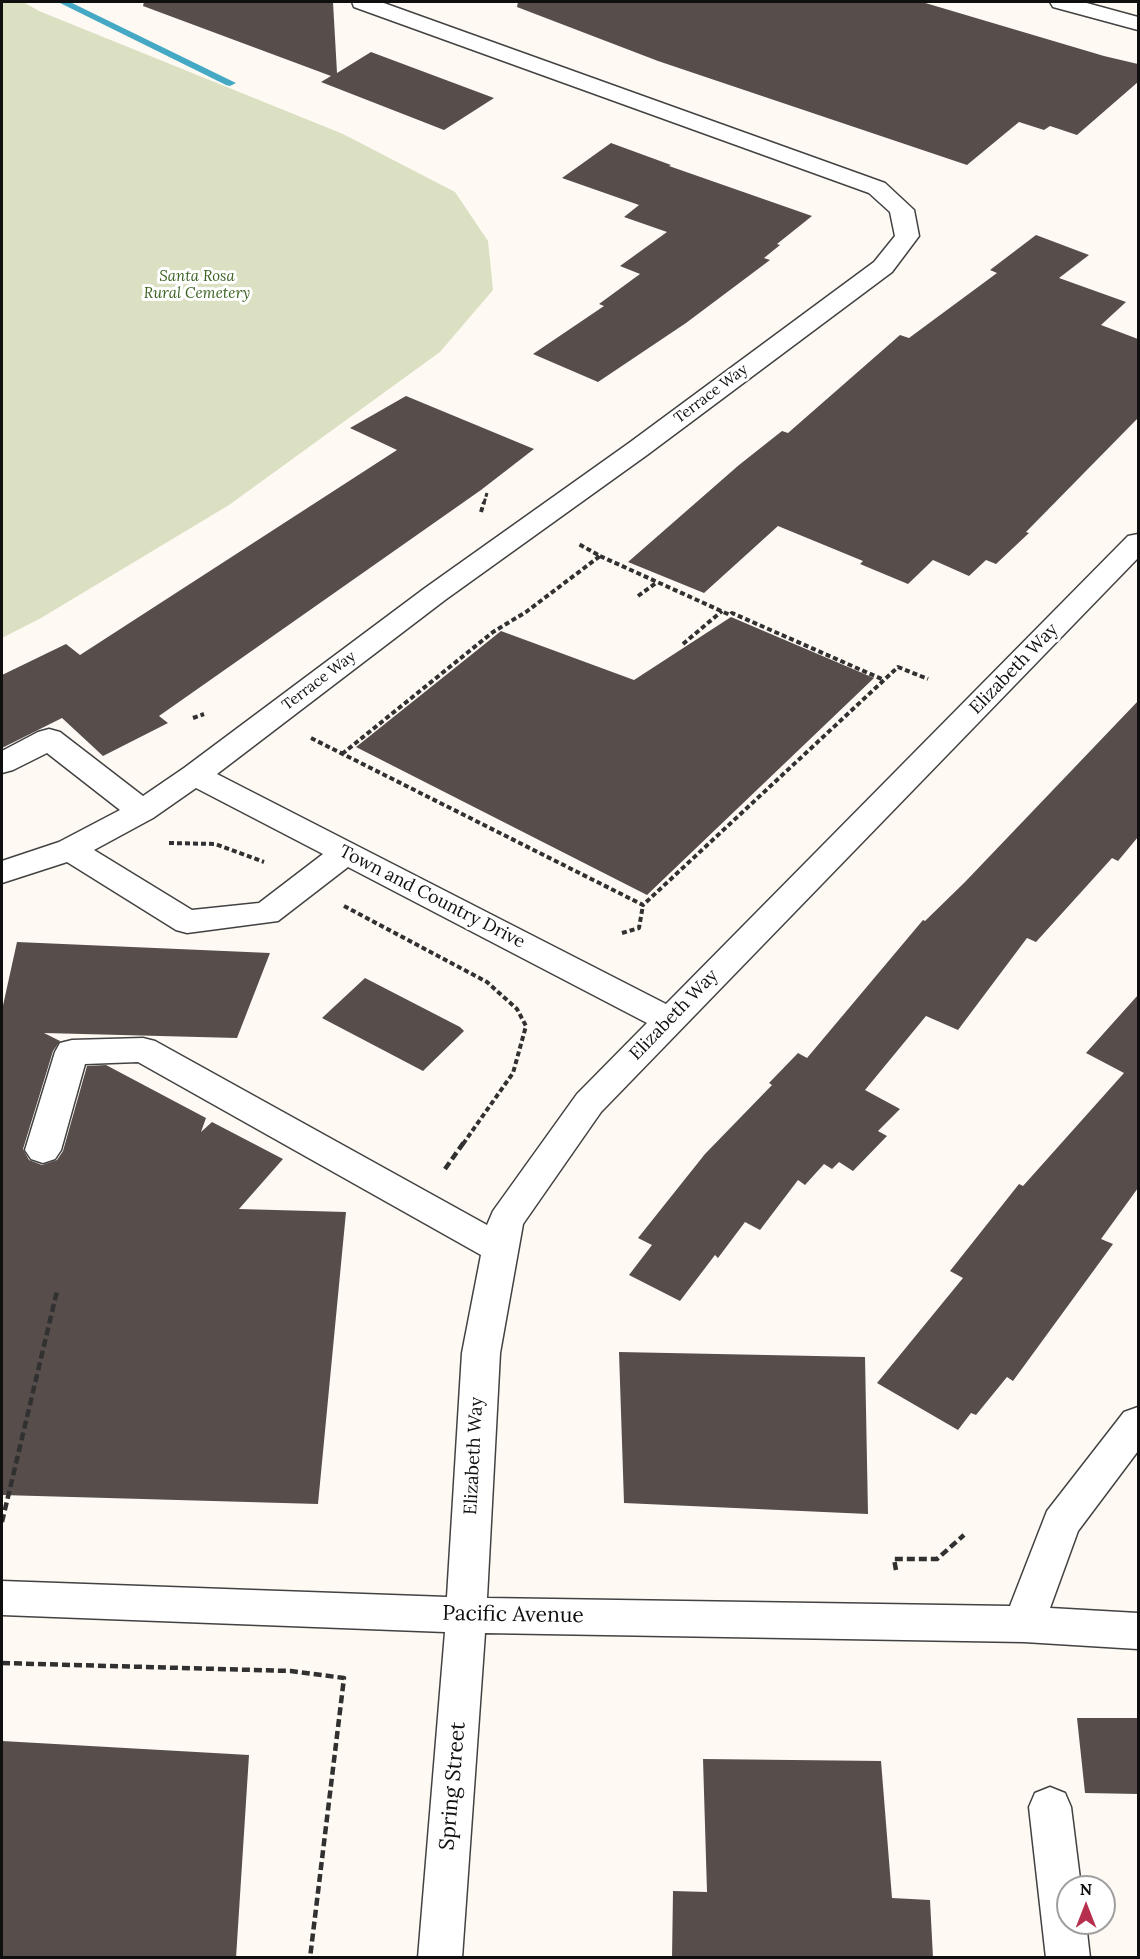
<!DOCTYPE html>
<html>
<head>
<meta charset="utf-8">
<style>
  body { margin:0 }
  #map { position:relative; width:1140px; height:1959px; overflow:hidden; background:#fef9f2; font-family:Lora,serif }
  canvas { display:block }
  .frame { position:absolute; inset:0; border:3px solid #0f0f0f; pointer-events:none }
  .north { position:absolute; left:1056px; top:1875px; width:60px; height:60px; box-sizing:border-box; background:#fff; border:2px solid #9f9f9f; border-radius:50%; rotate:0deg; font-size:16px; font-weight:700; line-height:24px; text-align:center; color:#0f0f0f }
  .north::after { content:''; display:block; margin:auto; width:21px; height:27px; background:#b62f4e; clip-path:polygon(50% 0,100% 100%,50% 72%,0 100%) }
</style>
</head>
<body>
<div id="map">
<canvas width="1140" height="1959"></canvas>
<div class="frame"></div>
<div class="north">N</div>
</div>
<script>
const g = document.querySelector('canvas').getContext('2d');
g.lineJoin = 'round';
function paint(path, color) {
  g.fillStyle = color;
  g.fill(path, 'evenodd');
}
function poly(rows) {
  const path = new Path2D();
  for (const r of rows) {
    path.moveTo(r[0], r[1]);
    for (let i = 2; i < r.length; i += 2) path.lineTo(r[i], r[i + 1]);
  }
  return path;
}
function strokePath(path, color, width, dash) {
  g.strokeStyle = color;
  g.lineWidth = width;
  g.lineCap = dash ? 'butt' : 'round';
  g.setLineDash(dash || []);
  g.stroke(path);
}
function drawText(font, color, halo, rows, align = 'center') {
  g.font = font + ' Lora,serif';
  g.lineWidth = 6;
  g.setLineDash([]);
  g.textBaseline = 'middle';
  g.strokeStyle = halo;
  g.fillStyle = color;
  for (const [text, x, y, turn = 0] of rows) {
    g.save();
    g.translate(x, y);
    g.rotate((+turn || 0) * Math.PI / 180);
    g.textAlign = isNaN(turn) ? turn : align;
    if (halo) g.strokeText(text, 0, 0);
    g.fillText(text, 0, 0);
    g.restore();
  }
}
const cemetery = poly([
  [2,2,23,2,39,11,343,134,455,192,488,241,493,290,440,352,229,505,41,618,2,638]
]);
const stream = poly([
  [58,2,70,2,236,83,230,86,226,85,58,2]
]);
const building = poly([
  [144,2,333,2,337,73,371,52,494,98,444,130,321,82,331,76,143,6],
  [518,2,922,2,1104,56,1138,64,1138,82,1077,135,1050,126,1044,130,1019,122,967,165,658,61,517,7],
  [611,143,671,165,669,166,812,216,777,244,780,245,764,258,770,260,686,323,598,382,533,354,604,306,599,304,640,274,620,266,667,232,624,217,639,205,562,178],
  [1036,235,1089,255,1059,278,1126,302,1101,325,1138,339,1138,418,1026,532,1029,533,996,564,986,560,969,576,933,560,908,584,860,564,863,561,778,526,704,593,628,562,739,465,782,431,788,433,900,335,909,338,997,273,990,270],
  [406,396,534,449,481,490,159,716,168,723,103,756,62,718,2,748,2,675,66,644,80,655,397,450,350,428],
  [731,617,874,678,647,895,356,747,501,631,634,680],
  [1138,701,1138,837,1118,861,1112,858,1036,942,1027,938,958,1030,926,1016,865,1090,900,1109,878,1131,887,1136,853,1171,839,1162,832,1169,824,1164,805,1185,798,1180,760,1230,745,1222,718,1258,715,1255,680,1301,629,1275,652,1245,638,1238,705,1154,772,1085,769,1083,798,1053,807,1058,923,920,925,921,965,882],
  [17,942,270,953,237,1038,44,1033,60,1041,53,1051,23,1149,29,1160,42,1165,57,1160,63,1151,87,1066,106,1065,206,1118,201,1132,212,1122,283,1159,239,1209,346,1212,318,1504,2,1495,2,1010],
  [365,978,460,1027,464,1031,423,1071,322,1018],
  [1138,995,1138,1188,1101,1239,1113,1244,1013,1381,1007,1377,976,1415,971,1413,958,1430,877,1383,963,1278,950,1271,1019,1184,1023,1186,1124,1073,1086,1053],
  [619,1352,865,1357,868,1514,624,1503],
  [1077,1718,1138,1718,1138,1794,1085,1793],
  [2,1741,249,1755,236,1958,2,1958],
  [703,1759,881,1761,892,1898,930,1900,933,1958,672,1958,673,1891,707,1892]
]);
const pathFar2 = poly([
  [484,503,487,493]
]);
const pathFar1 = poly([
  [481,512,484,502],
  [600,556,730,615,732,613,884,680],
  [638,596,656,583],
  [683,644,722,611],
  [193,718,204,714],
  [311,738,643,905,898,667,928,679],
  [342,754,493,632,526,612,600,556,577,543],
  [169,843,215,844,264,862],
  [344,906,487,982,517,1009,526,1026,513,1073,463,1144],
  [622,933,639,928,643,905]
]);
const path = poly([
  [445,1169,464,1142],
  [2,1522,57,1291],
  [896,1570,894,1559,937,1559,964,1535],
  [2,1663,291,1671,344,1678,310,1958]
]);
const minor = poly([
  [352,2,381,2,885,183,914,210,919,236,892,272,647,455,445,600,217,774,666,1004,1128,536,1138,534,1138,558,601,1112,523,1224,500,1353,487,1598,1010,1606,1047,1511,1124,1412,1138,1407,1138,1451,1078,1531,1050,1608,1138,1613,1138,1649,1024,1642,485,1633,462,1958,418,1958,445,1632,2,1615,2,1581,447,1597,462,1353,481,1255,138,1062,85,1064,61,1150,55,1159,43,1163,31,1159,25,1150,55,1052,60,1043,72,1040,143,1038,155,1041,487,1225,493,1211,577,1094,647,1023,348,867,278,921,187,933,176,930,67,862,2,883,2,861,59,842,120,810,47,753,13,770,2,773,2,751,38,732,49,729,60,732,143,796,184,768,425,588,629,443,874,262,895,236,890,212,869,193,354,7,352,2],
  [196,788,323,854,259,903,192,910,94,850,153,818,196,788],
  [1050,2,1083,2,1138,17,1138,30,1053,7,1050,2],
  [1050,1787,1065,1793,1071,1807,1081,1887,1068,1887,1068,1923,1086,1923,1090,1958,1046,1958,1029,1807,1035,1793,1050,1787]
]);
const farParknames = [
  ["Santa Rosa",197,277],
  ["Rural Cemetery",197,294]
];
const farStreetnames = [
  ["Terrace Way",711,394,-37],
  ["Terrace Way",319,681,-37]
];
const streetNames = [
  ["Elizabeth Way",1014,669,-46],
  ["Town and Country Drive",432,897,27],
  ["Elizabeth Way",674,1015,-46],
  ["Elizabeth Way",474,1456,-87]
];
const nearStreetnames = [
  ["Pacific Avenue",513,1615,1],
  ["Spring Street",453,1786,-85]
];
paint(cemetery, '#dbe0c3');
paint(stream, '#45a9c5');
paint(building, '#574e4c');
strokePath(minor, '#424242', 3);
strokePath(pathFar2, '#313131', 3, [4.5, 2]);
strokePath(pathFar1, '#313131', 4, [5, 3]);
strokePath(path, '#313131', 4.5, [8, 4]);
paint(minor, '#fff');
drawText('italic 15px', '#3c6323', '#fff', farParknames);
drawText('15px', '#0f0f0f', '#fff', farStreetnames);
drawText('18px', '#0f0f0f', '#fff', streetNames);
drawText('21px', '#0f0f0f', '#fff', nearStreetnames);
</script>
</body>
</html>
